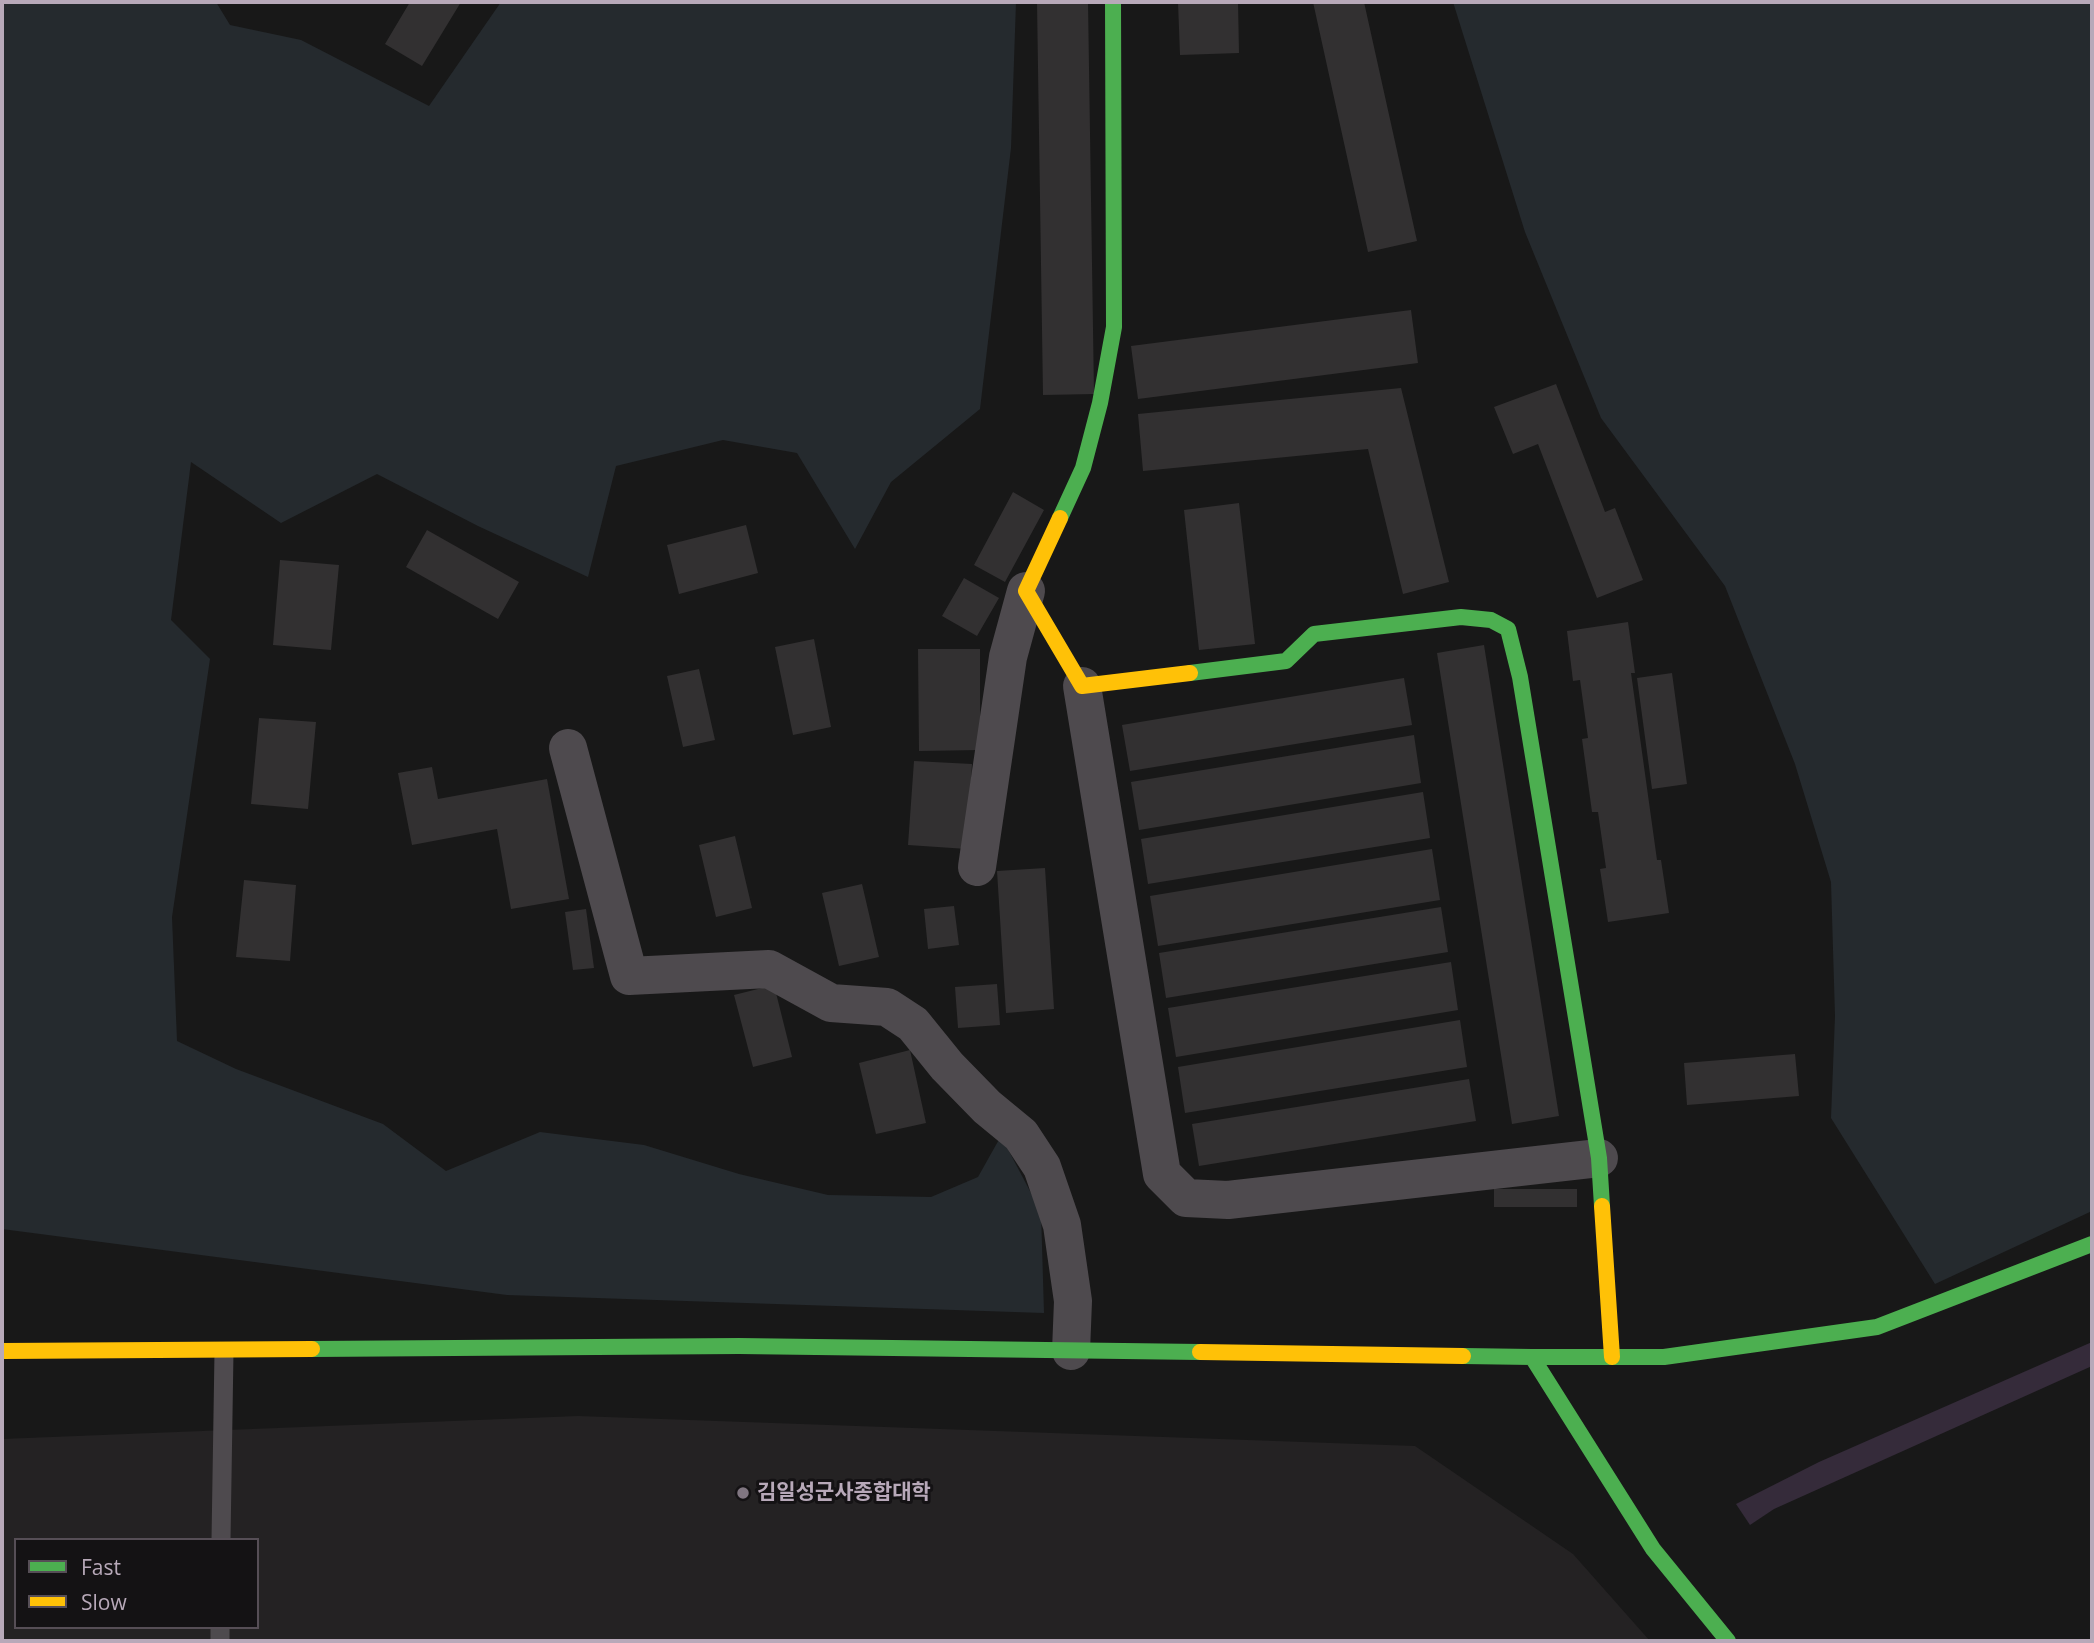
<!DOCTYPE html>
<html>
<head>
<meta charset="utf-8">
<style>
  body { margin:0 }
  #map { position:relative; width:2094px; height:1643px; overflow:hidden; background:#181818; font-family:"Open Sans",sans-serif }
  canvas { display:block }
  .frame { position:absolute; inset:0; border:4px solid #b8a9b9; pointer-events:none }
  .legend { position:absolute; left:14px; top:1538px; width:245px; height:91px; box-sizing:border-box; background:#141214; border:2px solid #564e56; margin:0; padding:9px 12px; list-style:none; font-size:21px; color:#b8a9b9 }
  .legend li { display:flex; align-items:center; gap:14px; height:35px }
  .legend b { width:35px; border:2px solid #564e56 }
</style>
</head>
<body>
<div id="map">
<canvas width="2094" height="1643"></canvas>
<div class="frame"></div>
<ul class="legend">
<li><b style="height:9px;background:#4caf50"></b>Fast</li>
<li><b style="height:9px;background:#ffc107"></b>Slow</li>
</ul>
</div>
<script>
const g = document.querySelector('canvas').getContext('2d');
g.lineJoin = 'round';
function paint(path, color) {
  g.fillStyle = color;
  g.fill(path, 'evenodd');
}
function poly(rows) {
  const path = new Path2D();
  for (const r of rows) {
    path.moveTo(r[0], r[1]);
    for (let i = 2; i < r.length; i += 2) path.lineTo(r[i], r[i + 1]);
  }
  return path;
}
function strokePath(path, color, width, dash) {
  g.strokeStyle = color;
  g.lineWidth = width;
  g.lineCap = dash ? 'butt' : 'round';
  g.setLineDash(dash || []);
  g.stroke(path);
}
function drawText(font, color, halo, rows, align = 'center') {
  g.font = font + ' "Open Sans","Noto Sans KR",sans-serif';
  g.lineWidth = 6;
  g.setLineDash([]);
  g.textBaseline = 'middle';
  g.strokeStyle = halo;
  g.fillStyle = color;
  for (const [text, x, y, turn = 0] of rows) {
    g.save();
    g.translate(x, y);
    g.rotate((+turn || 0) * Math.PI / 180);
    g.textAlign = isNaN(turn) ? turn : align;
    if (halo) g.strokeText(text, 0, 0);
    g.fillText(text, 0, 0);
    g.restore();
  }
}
const built = poly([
  [578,1416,1415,1446,1573,1554,1650,1641,2,1641,2,1439],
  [16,1540,257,1540,257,1627,16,1627]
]);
const green = poly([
  [2,2,216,2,230,25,301,40,429,106,501,2,1016,2,1011,148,980,409,891,482,855,549,797,453,723,440,616,466,588,577,478,526,377,474,281,523,191,462,171,620,210,659,172,917,177,1041,236,1069,383,1124,446,1171,540,1132,644,1145,739,1174,828,1195,931,1197,978,1177,1001,1136,1041,1212,1044,1313,507,1295,2,1229],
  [1453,2,2092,2,2092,1211,1935,1284,1831,1118,1835,1016,1831,882,1795,764,1725,586,1601,418,1525,232]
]);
const water = poly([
  [2092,1342,2092,1366,1774,1509,1750,1525,1736,1504,1819,1462]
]);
const building = poly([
  [410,2,461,2,422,66,385,44],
  [1037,2,1088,2,1094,394,1043,395],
  [1178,2,1238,2,1239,53,1180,55],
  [1313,2,1364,2,1417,241,1368,252],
  [1411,310,1418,363,1138,399,1131,346],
  [1556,384,1605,512,1615,508,1643,580,1597,598,1538,444,1513,454,1494,407],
  [1401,388,1449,582,1403,594,1368,449,1143,471,1138,414],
  [1013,492,1044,510,1005,582,974,565],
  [1239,503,1255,644,1199,650,1184,510],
  [746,525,758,573,679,594,667,545],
  [427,530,519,582,498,619,406,567],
  [280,560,339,565,331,650,273,645],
  [964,578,999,598,977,636,942,616],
  [1628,622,1635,673,1631,673,1657,860,1661,860,1669,913,1608,922,1600,869,1606,868,1598,812,1592,812,1582,739,1588,738,1580,680,1573,681,1567,631],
  [814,639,831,727,793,735,775,647],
  [1484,645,1559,1116,1512,1124,1437,653],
  [918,649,980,649,980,750,919,751],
  [699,669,715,740,683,747,667,676],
  [1672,673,1687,784,1652,789,1637,678],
  [1404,678,1412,725,1130,771,1122,725],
  [259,718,316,722,308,809,251,804],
  [1414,735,1421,783,1139,830,1131,782],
  [914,761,972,764,967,849,908,845],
  [432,767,438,799,547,779,569,899,511,909,497,829,412,845,398,773],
  [1423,792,1430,838,1148,884,1141,839],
  [735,836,752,908,716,917,699,845],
  [1432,849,1440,900,1158,946,1150,896],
  [1045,868,1054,1009,1006,1013,997,871],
  [244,880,296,885,290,961,236,957],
  [862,884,879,957,839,966,822,893],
  [954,906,959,945,928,949,924,909],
  [1441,907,1448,952,1166,998,1159,953],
  [586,909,594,968,573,970,565,912],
  [1451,962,1458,1010,1176,1057,1168,1008],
  [997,984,1000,1025,958,1028,955,987],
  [774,985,792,1057,753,1067,734,995],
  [1460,1020,1467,1067,1185,1113,1178,1067],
  [910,1050,926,1123,876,1134,859,1063],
  [1795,1054,1799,1096,1687,1105,1684,1063],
  [1469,1079,1476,1121,1199,1166,1192,1124],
  [1494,1189,1577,1189,1577,1207,1494,1207]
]);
const lane = poly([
  [221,1540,224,1352],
  [220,1641,220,1627]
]);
const street = poly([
  [1082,686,1162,1174,1186,1198,1228,1200,1599,1158],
  [568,748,629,976,769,969,831,1003,887,1007,913,1024,947,1066,987,1107,1021,1135,1042,1167,1062,1225,1073,1301,1071,1351],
  [977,867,1008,657,1026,591]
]);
const fast = poly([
  [1060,518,1083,468,1100,403,1114,327,1113,2],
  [1190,673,1286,661,1314,634,1461,617,1491,620,1508,629,1520,677,1599,1158,1602,1206],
  [312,1349,739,1346,1200,1352],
  [1463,1356,1532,1357,1653,1549,1728,1641],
  [1532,1357,1664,1357,1877,1327,2092,1244]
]);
const slow = poly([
  [1060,518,1026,591,1082,686,1190,673],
  [1602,1206,1612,1357],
  [2,1351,312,1349],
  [1200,1352,1463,1356]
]);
const markers = [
  [743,1493,7,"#807681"]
];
const poiNames = [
  ["김일성군사종합대학",757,1493]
];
paint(built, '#242223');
paint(green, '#252a2e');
paint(water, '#352b3a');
paint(building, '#323031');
strokePath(lane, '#4e4a4e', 19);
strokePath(street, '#4e4a4e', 38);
strokePath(fast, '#4caf50', 16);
strokePath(slow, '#ffc107', 16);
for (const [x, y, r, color] of markers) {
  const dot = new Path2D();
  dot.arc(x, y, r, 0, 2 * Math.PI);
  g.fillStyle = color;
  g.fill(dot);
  strokePath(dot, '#141214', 2.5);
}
drawText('bold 21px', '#b8a9b9', '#141214', poiNames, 'left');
</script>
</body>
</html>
